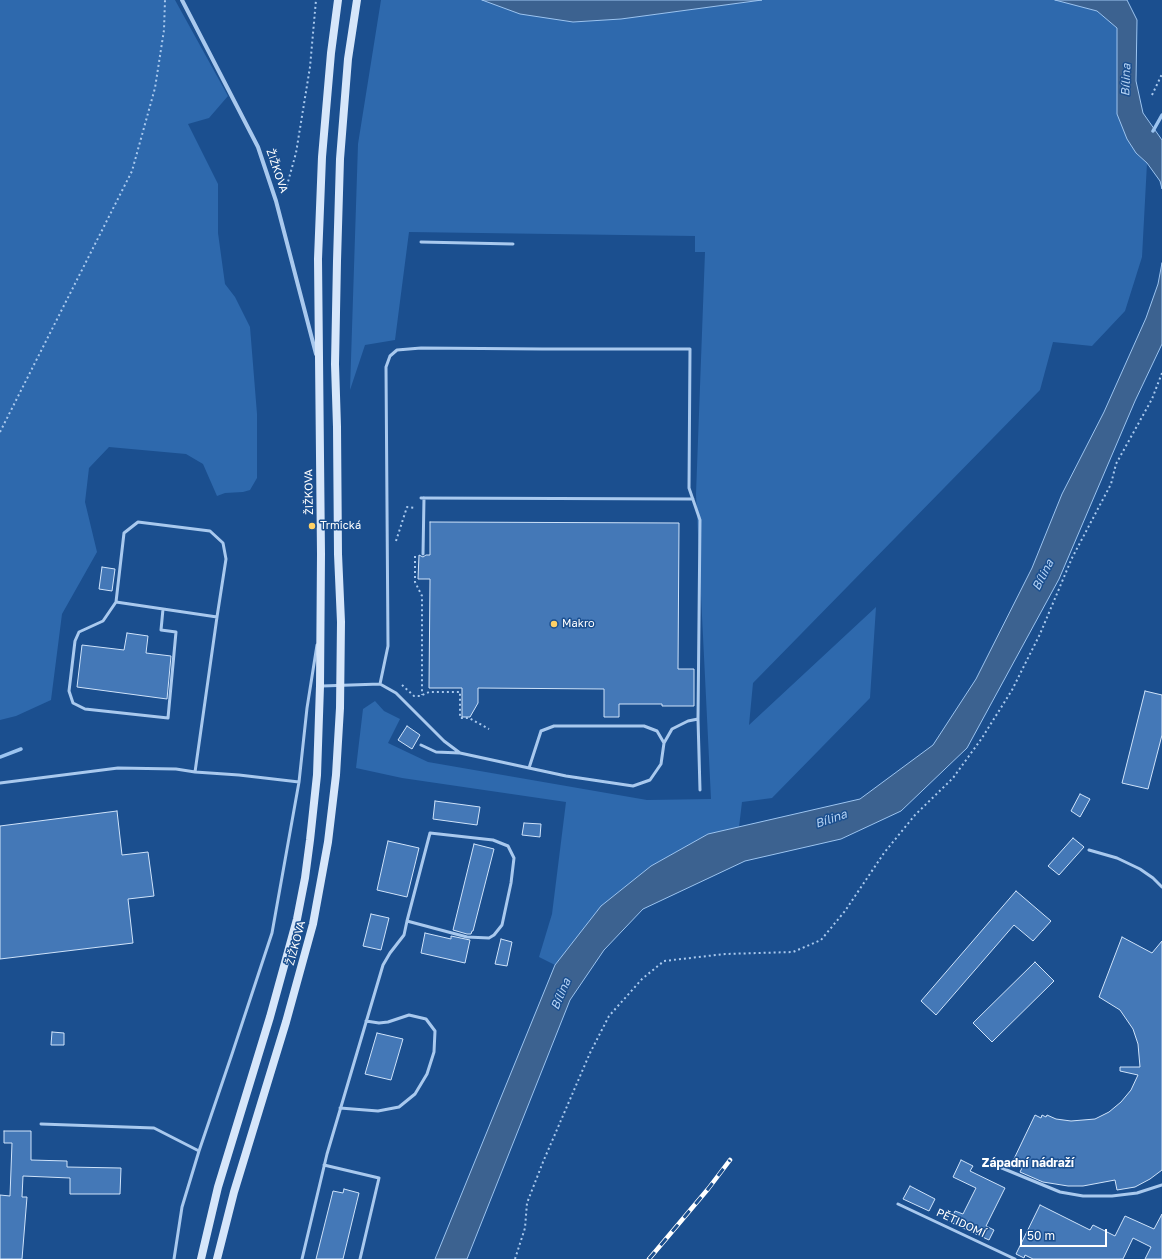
<!DOCTYPE html>
<html>
<head>
<meta charset="utf-8">
<style>
  body { margin:0 }
  #map { position:relative; width:1162px; height:1259px; overflow:hidden; background:#1b4f8f; font-family:"Golos Text",sans-serif }
  canvas { display:block }
  .scale { position:absolute; left:1020px; top:1229px; width:87px; height:18px; box-sizing:border-box; border:2px solid #fff; border-top:0; padding-left:5px; font-size:12px; line-height:14px; white-space:nowrap; color:#fff; -webkit-text-stroke:3px #1b4f8f; paint-order:stroke }
</style>
</head>
<body>
<div id="map">
<canvas width="1162" height="1259"></canvas>
<div class="scale">50 m</div>
</div>
<script>
const g = document.querySelector('canvas').getContext('2d');
g.lineJoin = 'round';
function paint(path, color) {
  g.fillStyle = color;
  g.fill(path, 'evenodd');
}
function poly(rows) {
  const path = new Path2D();
  for (const r of rows) {
    path.moveTo(r[0], r[1]);
    for (let i = 2; i < r.length; i += 2) path.lineTo(r[i], r[i + 1]);
  }
  return path;
}
function strokePath(path, color, width, dash) {
  g.strokeStyle = color;
  g.lineWidth = width;
  g.lineCap = dash ? 'butt' : 'round';
  g.setLineDash(dash || []);
  g.stroke(path);
}
function drawText(font, color, halo, rows, align = 'center') {
  g.font = font + ' "Golos Text",sans-serif';
  g.lineWidth = 3;
  g.setLineDash([]);
  g.textBaseline = 'middle';
  g.strokeStyle = halo;
  g.fillStyle = color;
  for (const [text, x, y, turn = 0] of rows) {
    g.save();
    g.translate(x, y);
    g.rotate((+turn || 0) * Math.PI / 180);
    g.textAlign = isNaN(turn) ? turn : align;
    if (halo) g.strokeText(text, 0, 0);
    g.fillText(text, 0, 0);
    g.restore();
  }
}
const green = poly([
  [0,0,175,0,228,96,209,118,188,124,218,184,218,233,225,284,235,297,250,327,257,414,257,478,250,490,243,492,225,493,217,496,203,464,186,454,109,447,89,468,85,502,97,552,62,614,51,700,16,716,0,720],
  [381,0,482,0,573,22,621,19,762,0,1057,0,1097,11,1117,28,1117,114,1136,153,1147,163,1142,257,1125,311,1092,346,1053,342,1040,390,753,683,749,725,876,607,870,698,772,798,742,802,739,827,708,834,651,866,601,906,555,965,539,957,552,914,566,802,402,778,356,768,363,709,375,701,384,711,400,719,388,743,428,762,647,800,711,799,696,494,705,252,695,252,695,236,409,232,395,340,365,345,350,390,358,144]
]);
const water = poly([
  [482,0,762,0,621,19,573,22,520,14,482,0],
  [1055,0,1127,0,1137,20,1136,81,1143,113,1162,140,1162,189,1160,181,1147,163,1136,153,1127,139,1117,114,1117,28,1097,11,1055,0],
  [1162,263,1162,344,1135,401,1059,579,967,748,901,811,841,839,745,861,643,909,604,950,570,1000,467,1259,435,1259,555,965,601,906,651,866,708,834,860,799,933,745,976,679,1032,568,1062,494,1104,412,1146,318,1158,284,1162,263]
]);
const stream = poly([
  [1153,131,1162,115],
  [0,757,21,749]
]);
const building = poly([
  [430,522,679,523,678,669,694,669,694,706,662,706,662,704,619,704,619,717,604,717,604,689,478,688,478,703,470,717,462,717,462,688,429,688,430,579,418,579,419,555,423,557,426,555,430,555,430,522],
  [102,567,115,569,112,591,99,589,102,567],
  [127,633,148,636,146,653,171,656,167,699,77,687,82,645,124,650,127,633],
  [1145,691,1162,695,1162,735,1148,789,1122,783,1145,691],
  [407,726,420,735,412,749,398,740,407,726],
  [1080,794,1090,799,1080,817,1071,811,1080,794],
  [435,801,480,807,477,825,433,819,435,801],
  [117,811,122,855,148,852,154,896,128,899,133,943,0,959,0,826,117,811],
  [524,823,541,824,540,837,522,835,524,823],
  [1073,838,1084,847,1059,875,1048,866,1073,838],
  [388,841,419,848,407,897,377,890,388,841],
  [474,844,494,849,473,931,472,931,471,934,467,934,453,930,474,844],
  [1016,891,1051,921,1033,941,1014,925,936,1015,921,1001,1016,891],
  [371,914,389,918,381,950,363,946,371,914],
  [425,933,451,939,451,936,470,940,465,963,421,953,425,933],
  [1122,937,1152,953,1162,941,1162,1170,1150,1179,1135,1187,1117,1190,1115,1180,1083,1186,1068,1186,1043,1182,1020,1172,1022,1168,1012,1163,1035,1115,1041,1118,1042,1115,1046,1117,1047,1115,1056,1119,1071,1121,1095,1119,1109,1112,1121,1102,1131,1090,1138,1075,1120,1071,1120,1067,1140,1067,1138,1044,1133,1029,1120,1010,1099,997,1122,937],
  [501,939,512,942,507,966,495,964,501,939],
  [1035,962,1054,981,992,1042,973,1023,1035,962],
  [52,1032,64,1033,64,1045,51,1045,52,1032],
  [377,1033,403,1039,391,1080,365,1074,377,1033],
  [4,1131,31,1131,31,1160,67,1161,67,1167,121,1168,120,1194,70,1194,70,1178,23,1176,22,1197,27,1197,22,1259,0,1259,0,1195,10,1196,12,1143,4,1143,4,1131],
  [961,1160,973,1166,970,1171,1005,1188,986,1226,994,1230,989,1240,950,1222,955,1211,963,1214,976,1188,953,1177,961,1160],
  [910,1186,935,1199,929,1211,903,1199,910,1186],
  [344,1189,359,1193,343,1259,316,1259,333,1191,343,1193,344,1189],
  [1040,1205,1090,1230,1093,1225,1115,1236,1125,1216,1154,1229,1162,1214,1162,1259,1145,1259,1151,1247,1133,1238,1123,1259,1033,1259,1025,1255,1024,1258,1016,1254,1040,1205]
]);
const path = poly([
  [1152,95,1162,74],
  [281,194,286,189,296,153,310,67,316,0],
  [0,432,132,171,155,88,164,30,165,0],
  [396,541,407,507,416,508],
  [415,556,415,582,422,596,422,695],
  [402,685,414,696,420,696,429,692,460,692,460,718,469,718,489,729],
  [515,1259,525,1228,527,1203,543,1162,590,1053,609,1016,642,979,664,961,725,954,793,952,821,940,845,911,884,853,915,815,953,778,982,738,1012,690,1040,634,1072,558,1111,484,1116,464,1152,399,1162,373]
]);
const service = poly([
  [421,242,513,244],
  [421,498,693,499],
  [423,554,424,498],
  [116,602,103,621,79,632,75,641,69,691,73,703,85,709,168,718,176,632,161,630,163,609],
  [380,684,396,693,444,741,460,753,529,768,566,776,633,786,650,780,661,764,664,743,657,731,644,726,554,726,541,731,529,768],
  [322,686,380,684,388,646,386,367,390,356,397,350,421,348,542,349,690,349,689,488,700,520,698,719,688,721,672,729,664,743],
  [698,719,700,790],
  [421,745,436,752,460,753],
  [195,772,217,617,226,559,223,543,210,531,138,522,124,533,116,602,217,617],
  [0,783,118,768,176,769,195,772,239,775,299,782],
  [1089,850,1117,858,1140,869,1153,878,1162,887],
  [340,1108,378,1111,399,1107,415,1094,427,1074,434,1052,435,1031,426,1019,409,1015,388,1022,379,1023,366,1021],
  [41,1124,154,1128,199,1151],
  [324,1165,379,1178,360,1259],
  [997,1166,1060,1192,1083,1196,1112,1196,1137,1193,1162,1185],
  [898,1204,1015,1259],
  [174,1259,182,1207,199,1151,232,1054,272,933,299,782,307,708,317,645],
  [302,1259,327,1154,383,965,390,953,404,935,407,921,430,833,493,840,508,846,514,858,511,883,502,925,494,935,489,938,467,937,407,921]
]);
const minor = poly([
  [182,0,258,147,276,201,316,354]
]);
const secondary = poly([
  [201,1259,218,1187,270,1017,297,919,305,878,310,840,317,775,320,686,321,554,318,259,322,157,331,53,338,0],
  [217,1259,234,1192,286,1022,313,924,328,842,336,775,340,708,341,622,338,554,337,427,335,364,337,261,340,159,348,59,357,0]
]);
const rail = poly([
  [649,1259,708,1189,730,1160]
]);
const markers = [
  [312,526,4,"#ffd166"],
  [554,624,4,"#ffd166"]
];
const streetNames = [
  ["ŽIŽKOVA",277,171,71],
  ["ŽIŽKOVA",309,492,-91],
  ["ŽIŽKOVA",296,943,-75],
  ["PĚTIDOMÍ",961,1223,25]
];
const poiNames = [
  ["Trmická",320,526],
  ["Makro",562,624]
];
const waterNames = [
  ["Bílina",1126,80,-88],
  ["Bílina",1043,575,-63],
  ["Bílina",831,819,-19],
  ["Bílina",561,994,-67]
];
const neighbourhoodNames = [
  ["Západní nádraží",1028,1163]
];
paint(green, '#2e69ad');
paint(water, '#3c6290');
strokePath(water, '#9cc4f0', 1);
strokePath(stream, '#9cc4f0', 3.5);
paint(building, '#4478b7');
strokePath(building, '#cfe3fa', 1);
strokePath(path, '#a9c9ee', 2, [2, 3]);
strokePath(service, '#a9c9ee', 3);
strokePath(minor, '#a9c9ee', 4);
strokePath(secondary, '#d6e6fa', 8);
strokePath(rail, '#fff', 4.5);
strokePath(rail, '#1b4f8f', 3, [9]);
for (const [x, y, r, color] of markers) {
  const dot = new Path2D();
  dot.arc(x, y, r, 0, 2 * Math.PI);
  g.fillStyle = color;
  g.fill(dot);
  strokePath(dot, '#1b4f8f', 1.5);
}
drawText('11px', '#fff', '#1b4f8f', streetNames);
drawText('11px', '#fff', '#1b4f8f', poiNames, 'left');
drawText('italic 12px', '#b5d3f5', '#1b4f8f', waterNames);
drawText('bold 12px', '#fff', '#1b4f8f', neighbourhoodNames);
</script>
</body>
</html>
